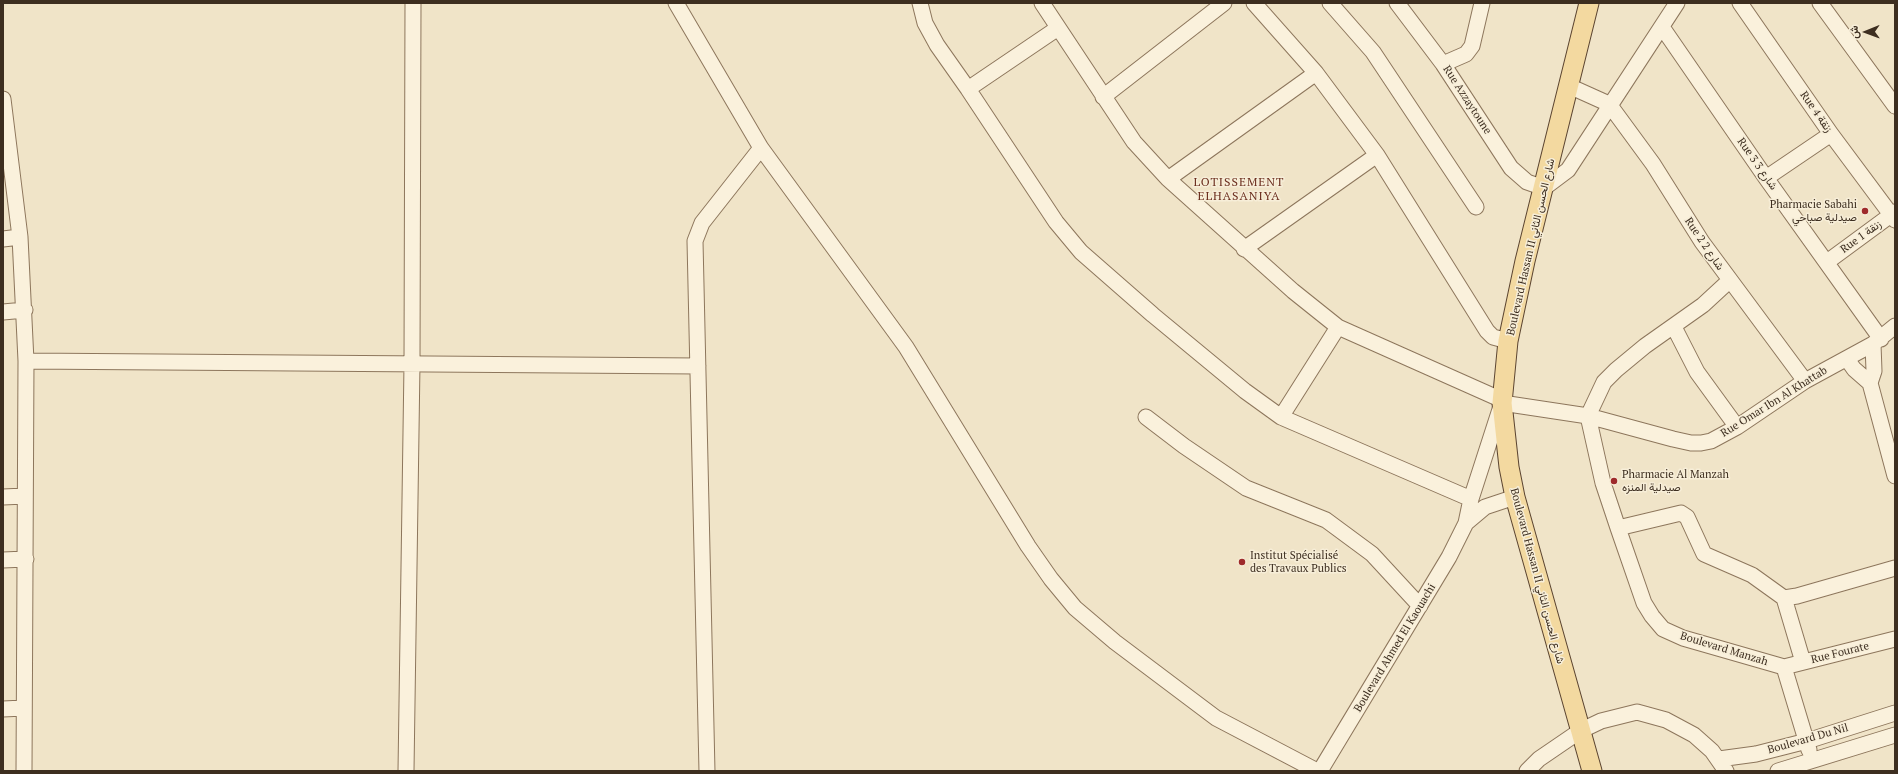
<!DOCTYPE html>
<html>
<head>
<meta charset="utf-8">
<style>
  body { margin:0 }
  #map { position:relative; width:1898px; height:774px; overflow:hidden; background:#f0e4c8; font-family:"PT Serif",Vazirmatn,serif }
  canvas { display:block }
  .frame { position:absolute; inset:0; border:4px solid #3d2e20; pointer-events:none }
  .north { position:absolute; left:1846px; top:12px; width:40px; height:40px; -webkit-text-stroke:3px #f7eed8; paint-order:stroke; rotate:269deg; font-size:11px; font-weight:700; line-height:16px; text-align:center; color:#3d2e20 }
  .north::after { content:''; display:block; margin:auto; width:14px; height:18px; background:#3d2e20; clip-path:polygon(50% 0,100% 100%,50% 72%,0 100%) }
</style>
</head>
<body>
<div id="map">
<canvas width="1898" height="774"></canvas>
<div class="frame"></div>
<div class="north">ش</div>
</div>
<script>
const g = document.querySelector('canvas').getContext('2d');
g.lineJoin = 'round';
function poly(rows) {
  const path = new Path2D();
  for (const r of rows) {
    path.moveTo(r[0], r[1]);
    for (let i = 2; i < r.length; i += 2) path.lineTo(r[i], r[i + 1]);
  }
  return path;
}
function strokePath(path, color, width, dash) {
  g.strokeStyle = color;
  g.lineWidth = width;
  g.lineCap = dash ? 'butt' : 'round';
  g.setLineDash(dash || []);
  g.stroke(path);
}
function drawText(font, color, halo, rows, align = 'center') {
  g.font = font + ' "PT Serif",Vazirmatn,serif';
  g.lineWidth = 3;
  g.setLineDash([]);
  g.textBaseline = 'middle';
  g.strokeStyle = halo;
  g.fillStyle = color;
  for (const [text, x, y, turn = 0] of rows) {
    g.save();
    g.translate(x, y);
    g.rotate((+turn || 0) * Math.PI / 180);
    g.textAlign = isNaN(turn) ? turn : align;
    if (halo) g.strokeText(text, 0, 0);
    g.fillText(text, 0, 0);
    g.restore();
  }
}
const minor = poly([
  [676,3,761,148,906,347,1028,546,1051,579,1075,608,1115,642,1216,718,1317,771],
  [920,3,925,23,937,45,968,89,1056,222,1081,252,1153,315,1245,391,1281,417,1471,499],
  [1042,3,1134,142,1168,179,1293,291,1338,327,1502,400],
  [1254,3,1316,73,1377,155,1487,331,1493,337,1508,341],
  [1330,3,1373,52,1476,207],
  [1397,3,1443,64,1511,168,1527,182,1544,188,1568,170,1677,3],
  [1740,3,1831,134,1895,220],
  [1820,3,1895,106],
  [1662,27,1766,178,1881,339],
  [1443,64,1466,54,1472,46,1482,3],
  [1569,86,1609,104,1653,164,1702,242,1805,381],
  [968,89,1058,28],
  [1103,97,1224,3],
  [3,99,20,237,26,361,24,771],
  [1766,178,1831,134],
  [1168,179,1316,73],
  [3,239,20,237],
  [1244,249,1377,155],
  [1827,262,1895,212],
  [1729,281,1703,305,1645,346,1616,370,1604,382,1588,416,1603,483,1618,528,1644,603,1652,616,1663,629,1683,638,1784,667],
  [3,312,25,310],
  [1674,327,1697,372,1737,427],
  [1873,344,1874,371,1870,383,1895,476],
  [1847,359,1854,369,1870,383],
  [26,361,698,366],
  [1146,417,1184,446,1246,488,1326,520,1372,554,1420,606],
  [1281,417,1338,327],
  [3,497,25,496],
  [1466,523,1485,507,1515,497],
  [1618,528,1681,513,1687,517,1704,554,1752,575,1784,598,1797,596,1895,568],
  [3,560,26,559],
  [1784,598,1803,662],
  [1784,667,1895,639],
  [1784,667,1809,750],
  [3,709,24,708],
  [1719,759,1756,754,1807,741,1895,713],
  [406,771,412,364,413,3],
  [707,771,695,241,702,223,761,148],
  [1320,771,1449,557,1466,523,1471,499,1502,403,1588,416,1673,439,1691,443,1701,443,1711,441,1737,427,1805,381,1873,344,1895,326],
  [1527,771,1539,759,1580,731,1601,721,1637,712,1666,720,1694,735,1712,751,1726,771],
  [1778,771,1895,735]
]);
const major = poly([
  [1589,3,1525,261,1508,341,1502,403,1509,467,1515,497,1592,771]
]);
const markers = [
  [1865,211,4,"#9e2a2b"],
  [1614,481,4,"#9e2a2b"],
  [1242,562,4,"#9e2a2b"]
];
const streetNames = [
  ["Rue Azzaytoune",1467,100,57],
  ["Rue 4 زنقة",1816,112,55],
  ["Rue 3 شارع 3",1757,164,55],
  ["Rue 1 زنقة",1861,237,-36],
  ["Rue 2 شارع 2",1704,244,56],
  ["Boulevard Hassan II شارع الحسن الثاني",1531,247,-77],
  ["Rue Omar Ibn Al Khattab",1774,402,-32],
  ["Boulevard Hassan II شارع الحسن الثاني",1537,576,75],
  ["Boulevard Ahmed El Kaouachi",1395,648,-59],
  ["Boulevard Manzah",1724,649,17],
  ["Rue Fourate",1840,653,-14],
  ["Boulevard Du Nil",1808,739,-16]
];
const poiNames = [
  ["Pharmacie Sabahi",1857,205,"right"],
  ["صيدلية صباحي",1857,218,"right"],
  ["Pharmacie Al Manzah",1622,475],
  ["صيدلية المنزه",1622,488],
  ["Institut Spécialisé",1250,556],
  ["des Travaux Publics",1250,569]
];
const neighbourhoodNames = [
  ["LOTISSEMENT",1239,183],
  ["ELHASANIYA",1239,197]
];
strokePath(minor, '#8d765c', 17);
strokePath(major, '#5b4430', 21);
strokePath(minor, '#faf1dc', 15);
strokePath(major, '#f3d9a0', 19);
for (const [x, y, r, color] of markers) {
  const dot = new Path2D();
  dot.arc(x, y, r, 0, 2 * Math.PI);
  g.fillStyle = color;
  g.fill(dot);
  strokePath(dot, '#f7eed8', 1.5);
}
drawText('11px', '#3d2e20', '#f7eed8', streetNames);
drawText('11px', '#3d2e20', '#f7eed8', poiNames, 'left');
g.letterSpacing = '1px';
drawText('12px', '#6b2e1e', '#f7eed8', neighbourhoodNames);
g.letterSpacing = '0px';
</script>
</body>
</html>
